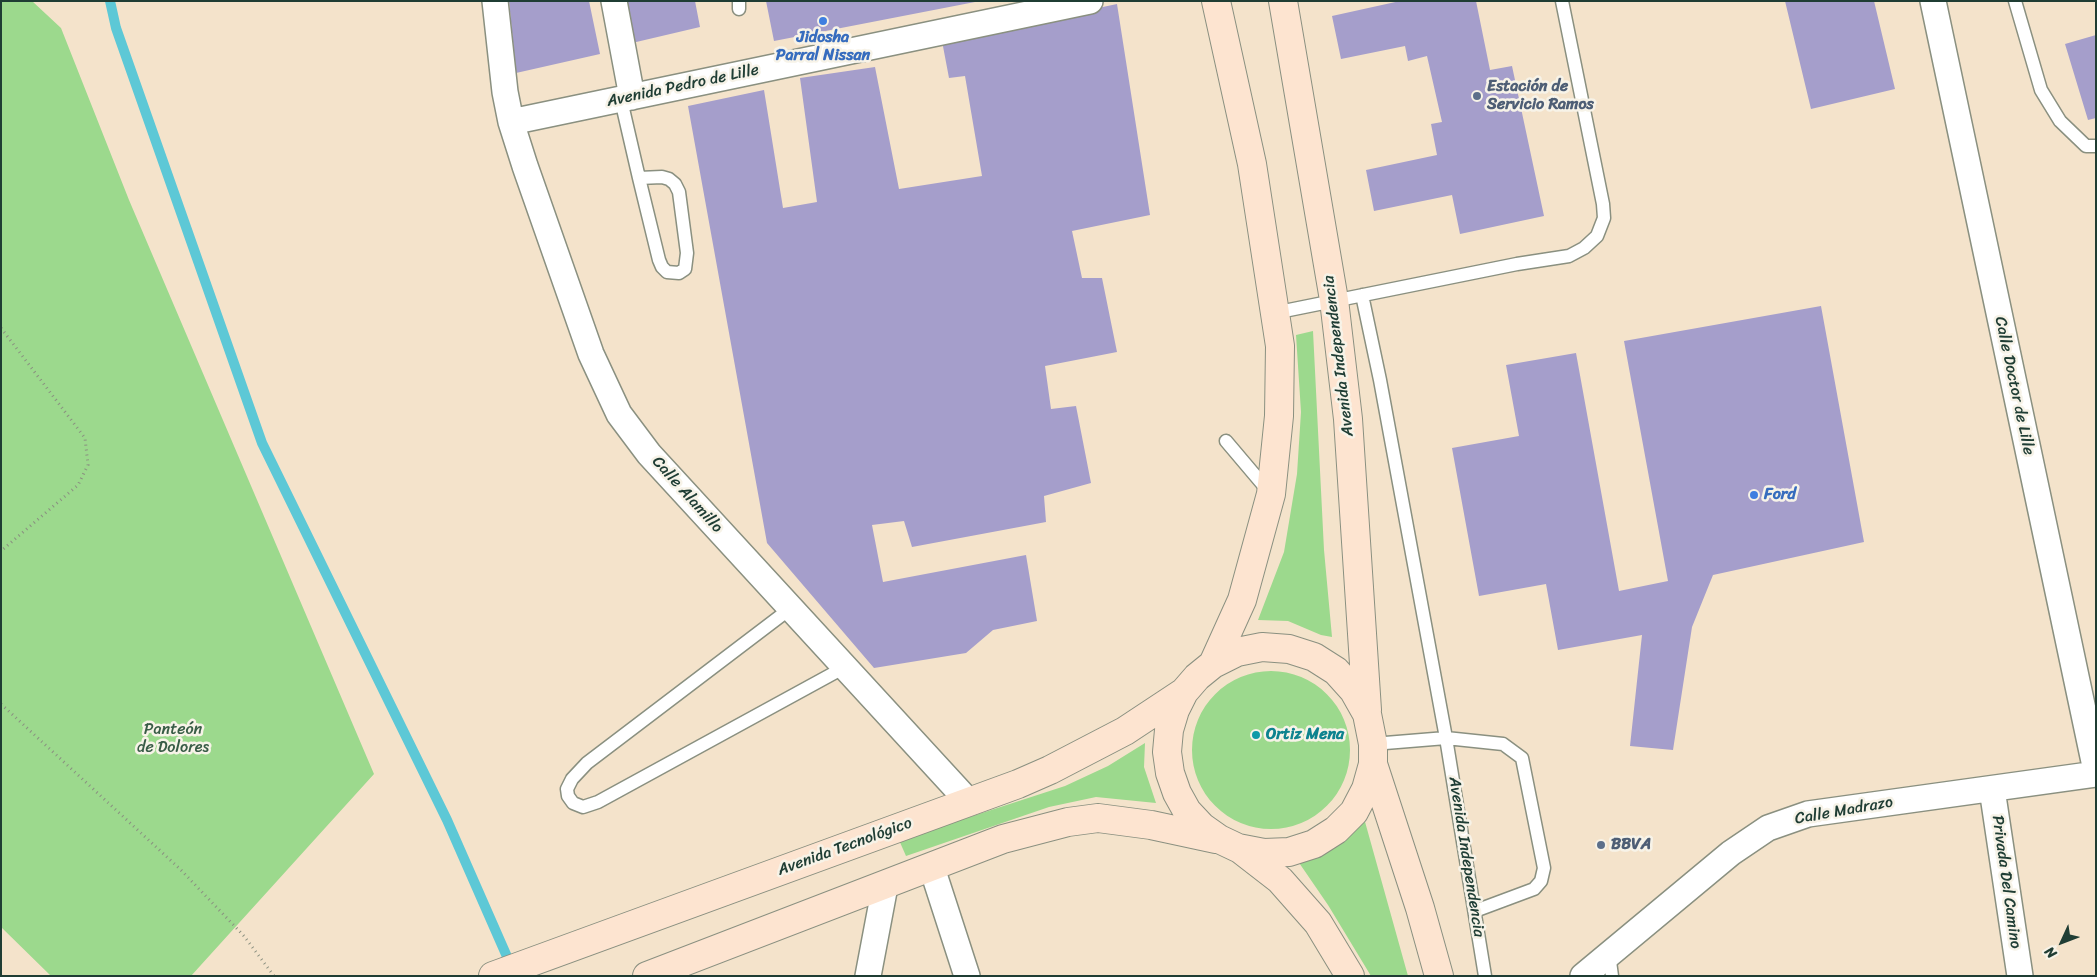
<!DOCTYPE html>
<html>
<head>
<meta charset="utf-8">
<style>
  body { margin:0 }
  #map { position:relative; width:2097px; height:977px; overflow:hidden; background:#f4e3cb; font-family:Sriracha,sans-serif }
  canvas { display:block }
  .frame { position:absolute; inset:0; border:2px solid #1f3d34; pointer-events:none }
  .north { position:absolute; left:2037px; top:917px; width:50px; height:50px; -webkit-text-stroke:4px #f7f3e8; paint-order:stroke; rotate:227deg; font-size:14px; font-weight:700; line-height:20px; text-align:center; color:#1f3d34 }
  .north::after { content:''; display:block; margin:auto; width:18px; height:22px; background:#1f3d34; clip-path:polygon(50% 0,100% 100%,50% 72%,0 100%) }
</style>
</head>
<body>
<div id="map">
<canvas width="2097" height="977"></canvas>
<div class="frame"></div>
<div class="north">N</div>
</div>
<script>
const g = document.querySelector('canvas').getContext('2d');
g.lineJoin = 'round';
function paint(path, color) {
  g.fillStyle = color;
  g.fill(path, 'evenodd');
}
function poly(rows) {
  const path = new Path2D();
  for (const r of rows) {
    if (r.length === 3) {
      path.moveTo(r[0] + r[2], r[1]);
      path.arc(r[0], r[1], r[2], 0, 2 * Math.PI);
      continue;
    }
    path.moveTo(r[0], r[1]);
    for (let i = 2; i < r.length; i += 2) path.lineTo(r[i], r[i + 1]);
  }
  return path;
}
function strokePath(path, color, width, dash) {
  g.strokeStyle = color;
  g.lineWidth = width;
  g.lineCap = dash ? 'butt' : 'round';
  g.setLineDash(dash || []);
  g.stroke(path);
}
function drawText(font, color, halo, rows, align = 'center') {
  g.font = font + ' Sriracha,sans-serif';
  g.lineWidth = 5;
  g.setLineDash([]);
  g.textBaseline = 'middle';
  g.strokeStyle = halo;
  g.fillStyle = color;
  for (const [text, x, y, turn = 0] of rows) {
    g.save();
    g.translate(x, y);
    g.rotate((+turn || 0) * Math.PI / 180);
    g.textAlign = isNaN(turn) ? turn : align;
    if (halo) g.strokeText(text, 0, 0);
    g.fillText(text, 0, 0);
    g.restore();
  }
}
const green = poly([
  [1,1,32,1,61,28,129,200,374,774,191,976,51,976,1,927],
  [1313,331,1324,550,1332,637,1321,635,1288,621,1258,620,1284,552,1297,474,1301,412,1296,335],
  [1271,750,79],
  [1145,743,1144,767,1156,803,1096,797,1049,807,906,856,899,840,1065,786,1108,766],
  [1362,811,1408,976,1371,976,1328,905,1291,851]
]);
const stream = poly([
  [110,1,116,28,262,443,447,820,512,968]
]);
const building = poly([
  [509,1,589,1,600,54,516,73],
  [624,1,695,1,700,27,632,43],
  [766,1,975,1,975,2,774,41],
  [1400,1,1476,1,1490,70,1512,66,1544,216,1460,234,1452,195,1374,211,1366,170,1437,155,1431,124,1442,122,1427,56,1408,61,1405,46,1341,59,1332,16],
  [1785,1,1874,1,1895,89,1811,109],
  [1117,4,1150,215,1072,231,1082,278,1102,278,1117,352,1045,366,1051,409,1076,406,1091,483,1044,496,1046,522,912,547,904,521,872,525,883,582,1026,555,1037,621,993,630,966,653,874,668,767,543,688,106,764,90,783,208,817,202,800,78,875,67,899,189,982,176,965,76,949,78,942,41],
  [2096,35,2096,118,2088,120,2065,44],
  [1821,306,1864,542,1713,575,1692,627,1673,750,1630,746,1642,635,1558,650,1546,584,1479,596,1452,448,1519,436,1506,365,1576,353,1619,591,1668,581,1624,341]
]);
const path = poly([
  [1,328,85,438,88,465,78,485,1,551],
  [1,704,180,869,244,936,274,976]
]);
const service = poly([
  [739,1,739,9],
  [2015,1,2041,90,2060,121,2086,146,2096,146],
  [621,100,639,178,659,260,662,267,667,272,679,273,685,269,687,253,679,192,675,184,669,179,662,177,639,178],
  [1362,295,1380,380,1446,738,1485,976],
  [1274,313,1517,264,1569,256,1584,248,1597,236,1604,218,1603,204,1562,1],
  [1226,441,1270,493],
  [791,608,587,763,572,779,567,789,568,796,573,803,583,807,598,802,845,667],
  [1373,744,1446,738,1503,744,1522,758,1544,868,1541,881,1534,889,1475,911],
  [1609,954,1612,976]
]);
const minor = poly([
  [495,1,505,92,511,122,525,166,591,354,619,414,649,454,968,801],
  [614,1,632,97],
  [1933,1,2096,771],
  [511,122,1090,1],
  [1992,789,2020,976],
  [932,868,967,976],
  [868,976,885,886],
  [1583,976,1731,853,1768,828,1808,814,2096,774]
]);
const secondary = poly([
  [1283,1,1334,300,1348,419,1367,710],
  [1213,664,1237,652,1262,647,1289,649,1314,657,1336,671,1354,691,1367,714,1373,744,1373,764,1366,789,1354,812,1336,830,1314,844,1289,852,1264,853,1238,848,1219,839,1202,827,1187,811,1177,793,1170,773,1167,752,1169,730,1175,710,1184,692,1197,677,1213,664,1242,600,1271,494,1279,416,1280,346,1252,164,1216,1],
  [1373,764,1420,908,1439,976],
  [1240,849,1280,880,1318,923,1350,976],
  [493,976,1018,784,1050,770,1125,731,1184,692],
  [647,976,1003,839,1068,822,1098,818,1151,825,1216,839]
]);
const markers = [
  [823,21,5,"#3f7fe0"],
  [1477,96,5,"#5c6f8a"],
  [1754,495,5,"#3f7fe0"],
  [1256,735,5,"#0f9aa8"],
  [1601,845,5,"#5c6f8a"]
];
const shopNames = [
  ["Jidosha",823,38],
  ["Parral Nissan",823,56],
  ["Ford",1764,495,"left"]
];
const streetNames = [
  ["Avenida Pedro de Lille",683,86,-12],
  ["Avenida Independencia",1339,356,-97],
  ["Calle Doctor de Lille",2014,386,78],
  ["Calle Alamillo",687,495,48],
  ["Calle Madrazo",1844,811,-10],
  ["Avenida Tecnológico",845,847,-20],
  ["Avenida Independencia",1466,857,81],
  ["Privada Del Camino",2006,882,82]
];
const serviceNames = [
  ["Estación de",1487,87],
  ["Servicio Ramos",1487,105],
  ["BBVA",1611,845]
];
const parkNames = [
  ["Panteón",173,730],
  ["de Dolores",173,748]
];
const cultureNames = [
  ["Ortiz Mena",1266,735]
];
paint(green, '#9cd98d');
strokePath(stream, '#5dc8d6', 10);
paint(building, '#a59ecb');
strokePath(service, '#8a9080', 15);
strokePath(minor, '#8a9080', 28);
strokePath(secondary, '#8a9080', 30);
strokePath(path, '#8a9080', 3, [1, 4]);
strokePath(service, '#fff', 12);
strokePath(minor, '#fff', 25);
strokePath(secondary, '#fde4d0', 28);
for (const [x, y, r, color] of markers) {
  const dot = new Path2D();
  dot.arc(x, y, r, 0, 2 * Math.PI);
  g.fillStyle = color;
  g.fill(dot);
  strokePath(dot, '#f7f3e8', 2);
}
drawText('bold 16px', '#366cbe', '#f7f3e8', shopNames);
drawText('16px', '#1f3d34', '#f7f3e8', streetNames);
drawText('bold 16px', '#4e5e75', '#f7f3e8', serviceNames, 'left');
drawText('16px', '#385c46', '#f7f3e8', parkNames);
drawText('bold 16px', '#0d838f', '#f7f3e8', cultureNames, 'left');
</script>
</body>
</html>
